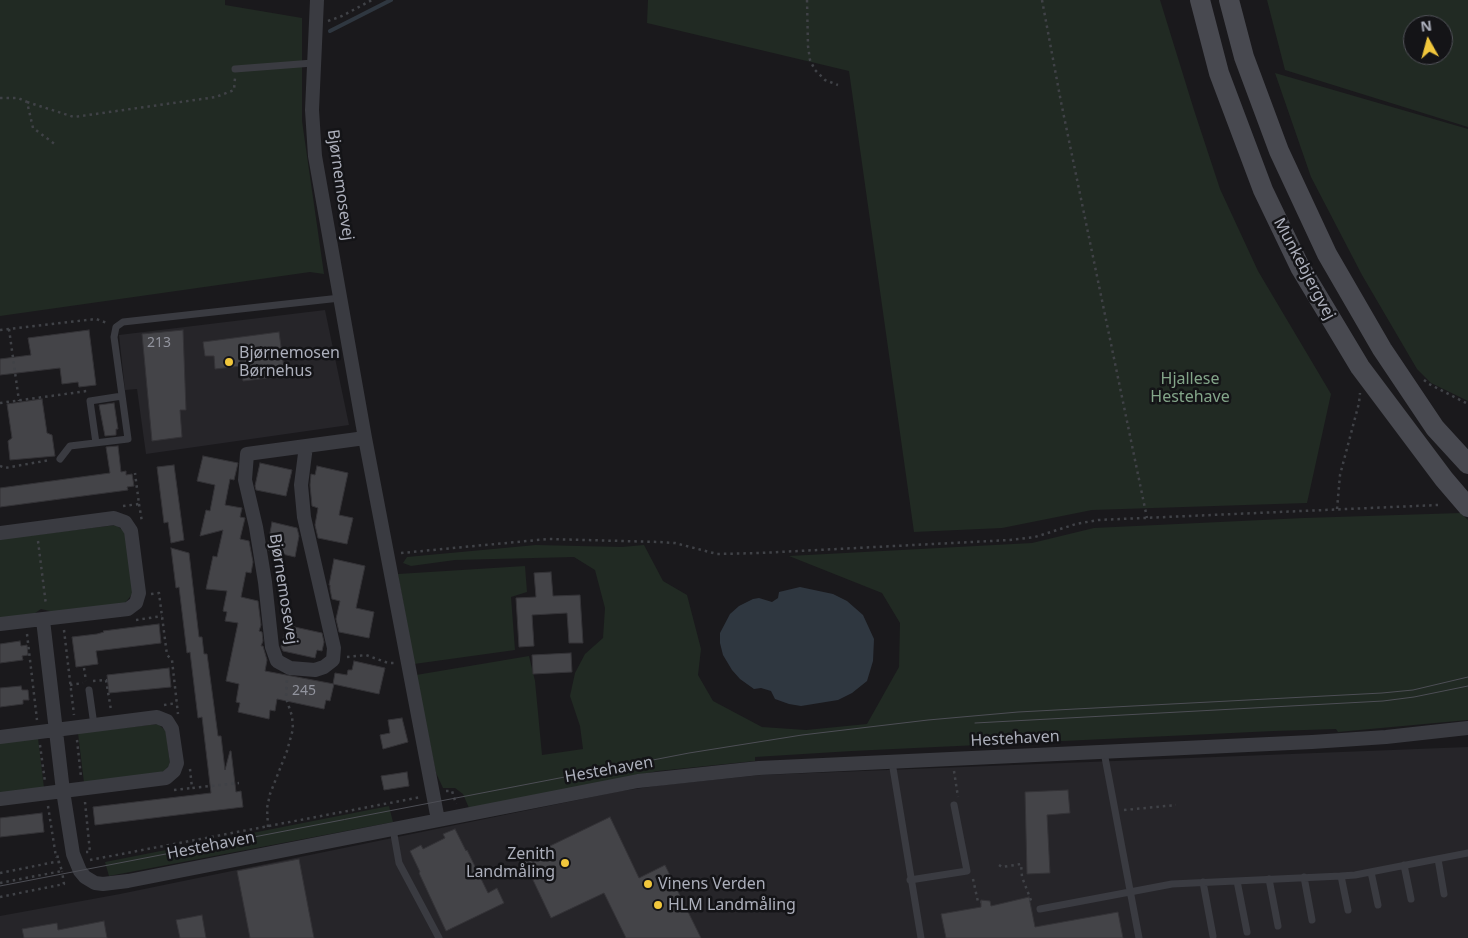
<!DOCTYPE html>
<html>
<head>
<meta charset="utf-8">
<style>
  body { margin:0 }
  #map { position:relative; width:1468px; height:938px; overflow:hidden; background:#1a191c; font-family:"Noto Sans",sans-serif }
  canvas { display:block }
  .north { position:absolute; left:1403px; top:15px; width:50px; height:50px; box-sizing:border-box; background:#141417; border:1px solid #515259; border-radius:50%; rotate:353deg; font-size:14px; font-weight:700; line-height:20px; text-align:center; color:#acafbb }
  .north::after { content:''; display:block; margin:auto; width:18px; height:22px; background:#f1c73c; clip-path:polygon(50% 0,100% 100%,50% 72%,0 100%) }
</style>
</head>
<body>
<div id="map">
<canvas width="1468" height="938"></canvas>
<div class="north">N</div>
</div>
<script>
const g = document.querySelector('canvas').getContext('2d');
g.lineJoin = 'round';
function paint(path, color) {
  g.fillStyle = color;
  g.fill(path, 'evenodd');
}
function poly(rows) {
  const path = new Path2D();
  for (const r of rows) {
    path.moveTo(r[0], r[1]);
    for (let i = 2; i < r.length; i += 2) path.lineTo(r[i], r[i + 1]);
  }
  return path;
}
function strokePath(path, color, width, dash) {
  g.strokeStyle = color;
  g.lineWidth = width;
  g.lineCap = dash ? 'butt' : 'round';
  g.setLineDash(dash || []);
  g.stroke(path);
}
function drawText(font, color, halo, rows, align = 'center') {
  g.font = font + ' "Noto Sans",sans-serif';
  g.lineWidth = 5;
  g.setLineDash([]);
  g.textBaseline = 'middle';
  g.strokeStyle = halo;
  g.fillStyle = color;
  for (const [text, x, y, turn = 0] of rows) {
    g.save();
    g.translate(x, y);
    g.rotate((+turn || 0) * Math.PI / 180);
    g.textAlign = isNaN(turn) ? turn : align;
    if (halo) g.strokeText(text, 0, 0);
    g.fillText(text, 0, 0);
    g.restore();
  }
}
const built = poly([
  [325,310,349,425,146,454,137,389,125,390,119,335],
  [1468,747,1468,938,0,938,0,916,120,894,621,791,663,785,761,775]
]);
const green = poly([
  [0,0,225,0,225,5,302,18,302,121,324,274,310,272,0,316],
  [648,0,1160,0,1194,110,1220,189,1258,271,1331,394,1307,503,1092,510,1002,528,914,532,849,71,647,23],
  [1267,0,1468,0,1468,127,1285,70],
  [1413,25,1443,25,1443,55,1413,55],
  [1275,73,1468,129,1468,401,1431,383,1417,369,1362,275,1311,177],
  [1461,513,1468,520,1468,720,1338,732,1336,729,1274,731,852,751,755,757,755,761,658,771,469,808,463,794,455,788,443,788,436,773,416,675,529,656,535,681,542,755,583,749,580,726,570,696,575,673,585,654,603,638,605,608,595,570,574,557,455,560,411,566,403,563,407,557,536,545,622,547,644,545,663,581,687,595,701,649,698,675,713,701,762,727,806,730,867,724,899,667,900,623,882,593,789,556,1032,543,1094,528,1304,518],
  [116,525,125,532,133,593,125,603,54,612,41,609,32,615,0,618,0,539],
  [525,566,527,592,511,597,515,650,414,664,398,574],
  [158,724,166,731,170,764,163,773,84,783,78,733],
  [38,738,44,788,0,793,0,743],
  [389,806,393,822,109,876,105,862]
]);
const water = poly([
  [800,587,833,594,847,601,863,615,874,639,873,661,867,681,852,693,838,700,801,706,789,704,775,699,771,691,761,688,754,689,740,679,732,670,723,655,720,643,720,633,730,614,739,606,753,599,759,598,772,602,778,598,779,592]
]);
const stream = poly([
  [330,31,391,0]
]);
const building = poly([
  [89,330,96,385,79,387,78,382,62,384,60,368,0,375,0,359,31,355,28,338,89,330],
  [183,330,186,410,180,410,182,437,152,441,142,334,183,330],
  [279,332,285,376,243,381,241,366,215,369,214,356,205,356,203,342,279,332],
  [42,399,47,433,52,435,55,456,10,460,8,441,12,438,7,404,42,399],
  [114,403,118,429,116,429,116,435,105,436,99,405,114,403],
  [118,446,121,472,126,471,126,475,132,474,134,486,127,487,128,490,0,507,0,488,110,473,106,447,118,446],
  [203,456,238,463,234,480,230,479,225,505,242,508,240,517,245,518,240,539,249,541,253,562,251,573,246,572,241,597,258,601,261,625,259,631,262,632,263,641,261,646,263,646,267,660,265,671,334,684,330,701,326,700,324,709,277,699,275,711,270,710,269,719,238,712,240,703,236,702,239,684,226,681,238,623,225,621,227,612,223,611,227,591,206,589,213,556,217,557,223,530,200,536,206,510,210,511,215,485,197,481,203,456],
  [260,463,292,470,286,496,256,490,255,486,260,463],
  [174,465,184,540,171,543,168,522,164,523,157,467,174,465],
  [317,466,348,473,339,515,353,518,347,544,318,538,315,525,318,508,312,506,310,485,311,474,315,475,317,466],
  [272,522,297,528,299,536,295,557,269,551,268,544,272,522],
  [171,548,189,553,199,637,202,637,204,654,207,654,218,736,221,736,225,770,230,751,231,751,236,792,241,791,243,807,95,825,93,807,211,793,202,717,198,718,190,652,187,653,179,587,176,588,171,548],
  [334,559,365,566,356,608,374,612,369,638,339,632,336,619,340,601,332,599,330,589,330,585,329,585,334,559],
  [551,572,553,596,580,595,583,643,569,643,567,613,532,615,534,646,519,647,516,598,536,597,534,573,551,572],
  [159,624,161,643,96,651,98,664,76,667,72,637,97,634,104,632,103,631,159,624],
  [290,626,322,633,324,642,322,651,317,650,315,658,283,651,281,647,284,634,288,635,290,626],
  [20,641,21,646,27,645,28,655,22,656,23,660,0,663,0,644,20,641],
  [571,653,572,672,533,674,532,655,571,653],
  [354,661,385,668,379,694,333,684,335,673,347,675,348,670,352,670,354,661],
  [169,668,171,687,109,693,107,675,169,668],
  [21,686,22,690,28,690,29,700,23,700,23,704,0,707,0,688,21,686],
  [402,718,408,742,383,749,380,735,390,733,388,720,402,718],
  [407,772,409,786,384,790,381,776,407,772],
  [1068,790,1070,813,1047,815,1050,873,1027,874,1025,792,1068,790],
  [42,813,44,832,0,837,0,818,42,813],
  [610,817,639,878,665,865,701,938,626,938,604,893,551,918,523,859,610,817],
  [455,829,466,851,467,850,488,893,497,888,504,903,446,931,419,873,420,872,410,851,421,845,423,849,445,838,443,834,455,829],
  [299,859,314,938,250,938,237,871,299,859],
  [1029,897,1035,927,1118,912,1123,938,946,938,941,914,981,907,981,900,990,901,991,906,1029,897],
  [202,915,206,938,180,938,176,920,202,915],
  [104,921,107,938,24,938,22,929,57,923,58,930,104,921]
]);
const path = poly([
  [807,0,808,46,810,60,815,70,825,80,838,85],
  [1042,0,1061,102,1147,518],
  [328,21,342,16,372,0],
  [0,98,18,98,27,102,33,128,56,145],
  [27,102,74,117,216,97,234,90,235,78],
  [9,329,19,401],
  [0,330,96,319,107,323],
  [1424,380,1429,384,1468,404],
  [0,403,87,391],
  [0,466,5,468,50,460],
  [139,504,142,522],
  [123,506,139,504,135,473],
  [1337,509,1340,475,1359,403,1360,393],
  [38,541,46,605],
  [401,553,548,539,659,542,675,543,717,554,760,553,1010,540,1035,537,1076,524,1098,520,1438,505],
  [151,594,159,593,167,655,172,660,178,714],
  [136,620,162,616],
  [64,630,74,715],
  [27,634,37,720],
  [347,657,366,655,388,663,395,663],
  [84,668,86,681],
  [93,681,106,680,111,710],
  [70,685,83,683],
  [164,705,177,703],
  [77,740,81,777],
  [40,745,45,782],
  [190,769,192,788,239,783],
  [954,771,958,797],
  [174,790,192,788],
  [446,791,452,791,456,804],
  [85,802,90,852,86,852],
  [48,806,56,857,61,856],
  [1124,810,1176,805],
  [268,827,267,808,270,794,287,751,293,729,292,716,286,698,287,679],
  [90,860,421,797],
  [999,865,1002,867,1021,864,1022,877,1032,903],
  [0,873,55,862,63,862],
  [973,879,978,902,981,902],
  [0,883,62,871,59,862,56,857],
  [0,897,64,884,62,871]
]);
const lane = poly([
  [235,69,313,63],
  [96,443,90,401,122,396],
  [60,459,70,446,128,439,114,337,116,327,123,322,340,298],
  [89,690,94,725],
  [1104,752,1139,938],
  [892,762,921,938],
  [393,829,399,863,439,938],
  [1438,859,1444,894],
  [1404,865,1411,899],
  [1371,872,1378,905],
  [1341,876,1355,875,1468,853],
  [1304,877,1312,920],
  [1269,879,1278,926],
  [910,880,967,871,954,805],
  [1237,881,1247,932],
  [1203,882,1213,936],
  [1040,909,1172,884,1341,876,1348,910]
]);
const street = poly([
  [317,0,312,110,315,156,365,438,438,820],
  [306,446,301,485,304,517,334,648,333,660,324,667,315,670,290,668,277,661,272,647,265,582,256,527,245,480,247,454,365,438],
  [0,533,114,518,125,522,131,531,139,593,136,603,128,609,0,624],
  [43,620,63,791,73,854,80,871,85,877,95,883,103,884,128,881,638,781,759,768,1312,742,1386,737,1468,728],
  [0,737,157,717,167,721,172,729,177,763,174,771,166,778,0,799]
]);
const secondary = poly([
  [1200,0,1219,73,1263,190,1300,267,1360,367,1444,479,1468,507],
  [1229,0,1244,57,1279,151,1327,254,1382,349,1435,428,1468,464]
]);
const tram = poly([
  [975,723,1383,701,1414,697,1468,686],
  [0,886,689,753,802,735,928,720,1018,712,1382,693,1413,690,1468,677]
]);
const markers = [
  [229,362,5,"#f1c73c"],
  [565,863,5,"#f1c73c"],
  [648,884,5,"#f1c73c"],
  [658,905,5,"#f1c73c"]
];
const numberNames = [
  ["213",159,343],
  ["245",304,691]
];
const streetNames = [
  ["Bjørnemosevej",340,185,82],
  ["Munkebjergvej",1304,269,62],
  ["Bjørnemosevej",283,589,81],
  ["Hestehaven",1015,739,-3],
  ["Hestehaven",609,770,-10],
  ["Hestehaven",211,846,-11]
];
const poiNames = [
  ["Bjørnemosen",239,353],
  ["Børnehus",239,371],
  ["Zenith",555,854,"right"],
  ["Landmåling",555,872,"right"],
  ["Vinens Verden",658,884],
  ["HLM Landmåling",668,905]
];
const parkNames = [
  ["Hjallese",1190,379],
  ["Hestehave",1190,397]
];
paint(built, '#262529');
paint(green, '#212a23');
paint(water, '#2f3740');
strokePath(stream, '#2f3740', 4);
paint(building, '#444448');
strokePath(building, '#343337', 1);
strokePath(path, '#404247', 2.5, [2.5, 4]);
strokePath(lane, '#3a3b41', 7);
strokePath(street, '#3a3b41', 14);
strokePath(secondary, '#484950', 20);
strokePath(tram, '#4d4e55', 1);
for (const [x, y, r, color] of markers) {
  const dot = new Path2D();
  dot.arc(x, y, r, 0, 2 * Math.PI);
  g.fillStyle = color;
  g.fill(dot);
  strokePath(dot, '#141417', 2);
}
drawText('14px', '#92949e', null, numberNames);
drawText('16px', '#acafbb', '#141417', streetNames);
drawText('16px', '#acafbb', '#141417', poiNames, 'left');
drawText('16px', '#83a589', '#141417', parkNames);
</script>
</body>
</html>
